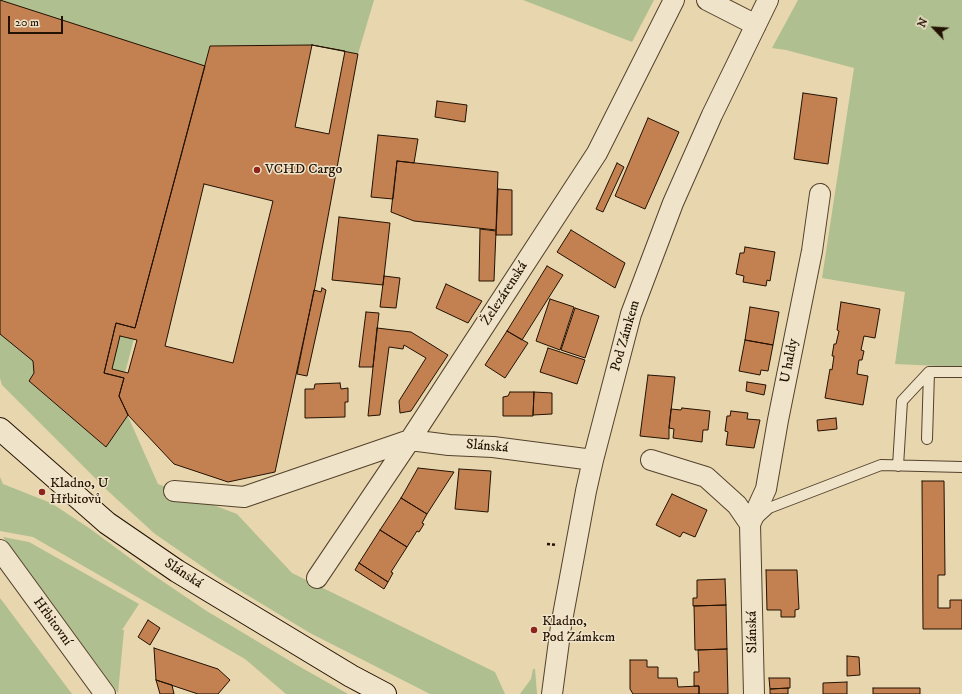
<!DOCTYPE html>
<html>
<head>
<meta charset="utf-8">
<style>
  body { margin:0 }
  #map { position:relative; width:962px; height:694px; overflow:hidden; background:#e7d6ae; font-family:"IM FELL DW Pica",serif }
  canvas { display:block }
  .north { position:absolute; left:914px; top:8px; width:40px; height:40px; -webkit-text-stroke:3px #efe4ca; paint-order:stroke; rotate:295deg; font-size:11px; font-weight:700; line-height:16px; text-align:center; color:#231101 }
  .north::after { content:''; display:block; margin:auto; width:14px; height:18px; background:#231101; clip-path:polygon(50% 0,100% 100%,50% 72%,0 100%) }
  .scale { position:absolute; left:8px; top:16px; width:55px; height:18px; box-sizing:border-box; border:2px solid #231101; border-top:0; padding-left:5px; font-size:12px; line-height:14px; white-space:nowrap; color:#231101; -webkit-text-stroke:3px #efe4ca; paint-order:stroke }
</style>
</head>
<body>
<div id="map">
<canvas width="962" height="694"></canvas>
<div class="north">N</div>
<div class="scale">20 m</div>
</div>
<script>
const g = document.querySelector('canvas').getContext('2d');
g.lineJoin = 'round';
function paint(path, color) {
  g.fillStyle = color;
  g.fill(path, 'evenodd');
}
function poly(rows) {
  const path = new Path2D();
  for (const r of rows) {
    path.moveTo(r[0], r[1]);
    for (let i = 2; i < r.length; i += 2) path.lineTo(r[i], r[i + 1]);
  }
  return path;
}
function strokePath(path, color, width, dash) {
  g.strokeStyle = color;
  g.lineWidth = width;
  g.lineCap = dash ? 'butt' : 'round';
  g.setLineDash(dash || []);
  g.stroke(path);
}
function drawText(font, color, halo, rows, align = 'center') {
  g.font = font + ' "IM FELL DW Pica",serif';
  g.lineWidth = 3;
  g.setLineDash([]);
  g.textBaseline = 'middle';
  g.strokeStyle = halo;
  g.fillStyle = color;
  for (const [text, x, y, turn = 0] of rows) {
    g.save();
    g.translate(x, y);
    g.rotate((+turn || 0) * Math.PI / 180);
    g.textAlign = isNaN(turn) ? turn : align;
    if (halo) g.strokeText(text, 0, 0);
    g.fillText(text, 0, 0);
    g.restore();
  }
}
const green = poly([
  [0,0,374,0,358,54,312,45,210,46,119,396,158,484,237,514,292,573,495,672,505,694,430,694,310,633,219,578,155,534,109,492,2,385,0,378],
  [523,0,654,0,632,42],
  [798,0,962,0,962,367,895,364,905,292,822,278,854,68,786,50,772,48],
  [0,477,3,484,51,503,89,528,146,570,205,610,295,664,348,694,286,694,245,659,33,537,0,531],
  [3,537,29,542,139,604,122,630,124,630,118,693],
  [0,598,72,694,0,694],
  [533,669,535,669,537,694,520,694,531,679]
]);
const building = poly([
  [0,0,205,66,135,328,116,323,104,373,124,378,119,396,128,415,106,447,29,381,34,373,33,361,0,334,0,0],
  [312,45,345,51,329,134,295,127,312,45],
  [312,45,358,54,315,287,275,472,228,482,174,464,128,415,119,396,124,378,104,373,116,323,135,328,210,46,312,45],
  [803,93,837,98,828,164,794,159,803,93],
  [437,101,467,105,465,122,435,117,437,101],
  [648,118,679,132,645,209,615,196,648,118],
  [378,135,418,139,414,163,397,161,393,199,371,197,378,135],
  [397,161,498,172,496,230,414,221,391,212,397,161],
  [617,163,624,167,603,212,596,209,617,163],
  [204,184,273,201,233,363,165,346,204,184],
  [498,189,512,190,512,235,496,235,498,189],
  [339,217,390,223,383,285,332,280,339,217],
  [480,229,496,231,494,281,479,281,480,229],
  [571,230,625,263,615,288,557,252,571,230],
  [745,247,775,252,770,281,767,280,766,286,743,282,744,276,736,274,740,253,744,253,745,247],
  [547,266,563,275,522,340,507,331,547,266],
  [384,276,400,278,396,308,380,307,384,276],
  [446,284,482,301,468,323,436,308,446,284],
  [322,288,326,290,307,376,297,374,314,290,321,292,322,288],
  [550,299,574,307,560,350,536,341,550,299],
  [841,302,880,309,875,338,864,336,861,350,864,351,862,360,859,360,857,374,868,376,863,405,825,398,830,369,832,370,834,356,832,356,834,344,836,344,839,331,837,330,841,302],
  [750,307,779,312,773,345,745,340,750,307],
  [575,308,599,316,585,358,561,350,575,308],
  [366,312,379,313,373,367,359,367,366,312],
  [377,328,411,332,448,355,411,411,400,413,399,401,426,358,404,345,403,349,389,347,380,415,368,416,377,328],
  [507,331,528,343,505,378,485,365,507,331],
  [120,336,137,340,128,373,112,369,120,336],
  [745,340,773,345,768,371,761,370,760,375,739,371,745,340],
  [548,348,585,360,577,384,540,372,548,348],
  [648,375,675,377,669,428,669,439,640,436,648,375],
  [747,382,766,385,764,395,746,391,747,382],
  [340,383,341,389,348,388,348,402,345,402,345,417,305,418,305,389,314,389,315,384,340,383],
  [510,392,534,392,533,416,503,416,503,397,508,396,510,392],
  [534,392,552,393,552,414,533,415,534,392],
  [682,408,710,411,708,430,703,430,702,442,673,438,674,429,669,428,671,409,681,410,682,408],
  [731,411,748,413,747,419,760,420,754,448,726,445,728,432,725,431,727,416,730,416,731,411],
  [836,418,837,429,818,431,817,420,836,418],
  [418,468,454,472,427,514,401,498,418,468],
  [459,469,491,471,488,512,455,509,459,469],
  [922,481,944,481,945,575,938,575,938,608,950,608,950,600,962,600,962,629,923,629,922,481],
  [672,494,707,510,695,537,683,532,680,537,656,525,672,494],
  [401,498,427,514,422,523,424,524,419,532,417,531,407,547,380,530,401,498],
  [380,530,407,547,391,572,393,573,388,582,359,563,380,530],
  [359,563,388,582,384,589,355,570,359,563],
  [766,570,797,570,799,609,795,610,795,617,781,617,781,610,767,610,766,570],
  [725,579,726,605,693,606,693,598,697,598,697,580,725,579],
  [726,605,727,649,695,650,694,606,726,605],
  [148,620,160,628,150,645,138,637,148,620],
  [154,648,218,669,230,680,218,694,198,694,156,680,154,648],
  [727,649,728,694,699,694,699,686,694,686,694,672,699,672,698,650,727,649],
  [847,656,859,657,860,675,847,676,847,656],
  [630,660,647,660,647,667,658,667,658,678,677,678,678,687,699,686,699,694,633,694,630,689,630,660],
  [769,678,790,678,790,688,770,689,769,678],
  [156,680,172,685,174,694,160,694,156,680],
  [847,682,847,694,823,694,823,683,847,682],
  [788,688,788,694,770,694,770,689,788,688],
  [873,688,920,688,920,694,873,694,873,688]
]);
const path = poly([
  [547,544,557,545]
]);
const service = poly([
  [927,439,929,372],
  [898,466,902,401,929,372,962,372],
  [758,518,769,508,881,465,962,467]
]);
const minor = poly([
  [707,0,756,25],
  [651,460,706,477,737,505,750,524,754,694],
  [174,491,244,497,410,440,449,445,493,447,593,460],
  [750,524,766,489,778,420,812,251,820,194],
  [0,550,105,694],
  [317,578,410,440,597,153,674,0],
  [552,694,561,626,586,491,593,460,631,314,673,203,712,115,768,0]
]);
const secondary = poly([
  [0,429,107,523,177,571,351,676,385,694]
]);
const markers = [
  [257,170,4,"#8f2418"],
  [42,492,4,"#8f2418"],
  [534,630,4,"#8f2418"]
];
const poiNames = [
  ["VCHD Cargo",265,170],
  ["Kladno, U",50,484],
  ["Hřbitovů",50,500],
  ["Kladno,",542,622],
  ["Pod Zámkem",542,638]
];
const streetNames = [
  ["Železárenská",505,294,-57],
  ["Pod Zámkem",626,336,-74],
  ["U haldy",790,361,-79],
  ["Slánská",487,447,5],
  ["Slánská",183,574,33],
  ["Hřbitovní",52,622,54],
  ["Slánská",753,632,-91]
];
paint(green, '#afbf8f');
paint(building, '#c38051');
strokePath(building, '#231101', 1);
strokePath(service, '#54422c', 12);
strokePath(minor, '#54422c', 22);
strokePath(secondary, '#231101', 24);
strokePath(path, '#231101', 2.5, [3, 2]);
strokePath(service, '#efe4ca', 10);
strokePath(minor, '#efe4ca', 20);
strokePath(secondary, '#efe4ca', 22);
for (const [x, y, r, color] of markers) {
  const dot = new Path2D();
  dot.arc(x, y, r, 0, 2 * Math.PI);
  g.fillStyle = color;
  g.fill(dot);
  strokePath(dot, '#efe4ca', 1.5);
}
drawText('14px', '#231101', '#efe4ca', poiNames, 'left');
drawText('14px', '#231101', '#efe4ca', streetNames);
</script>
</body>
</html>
